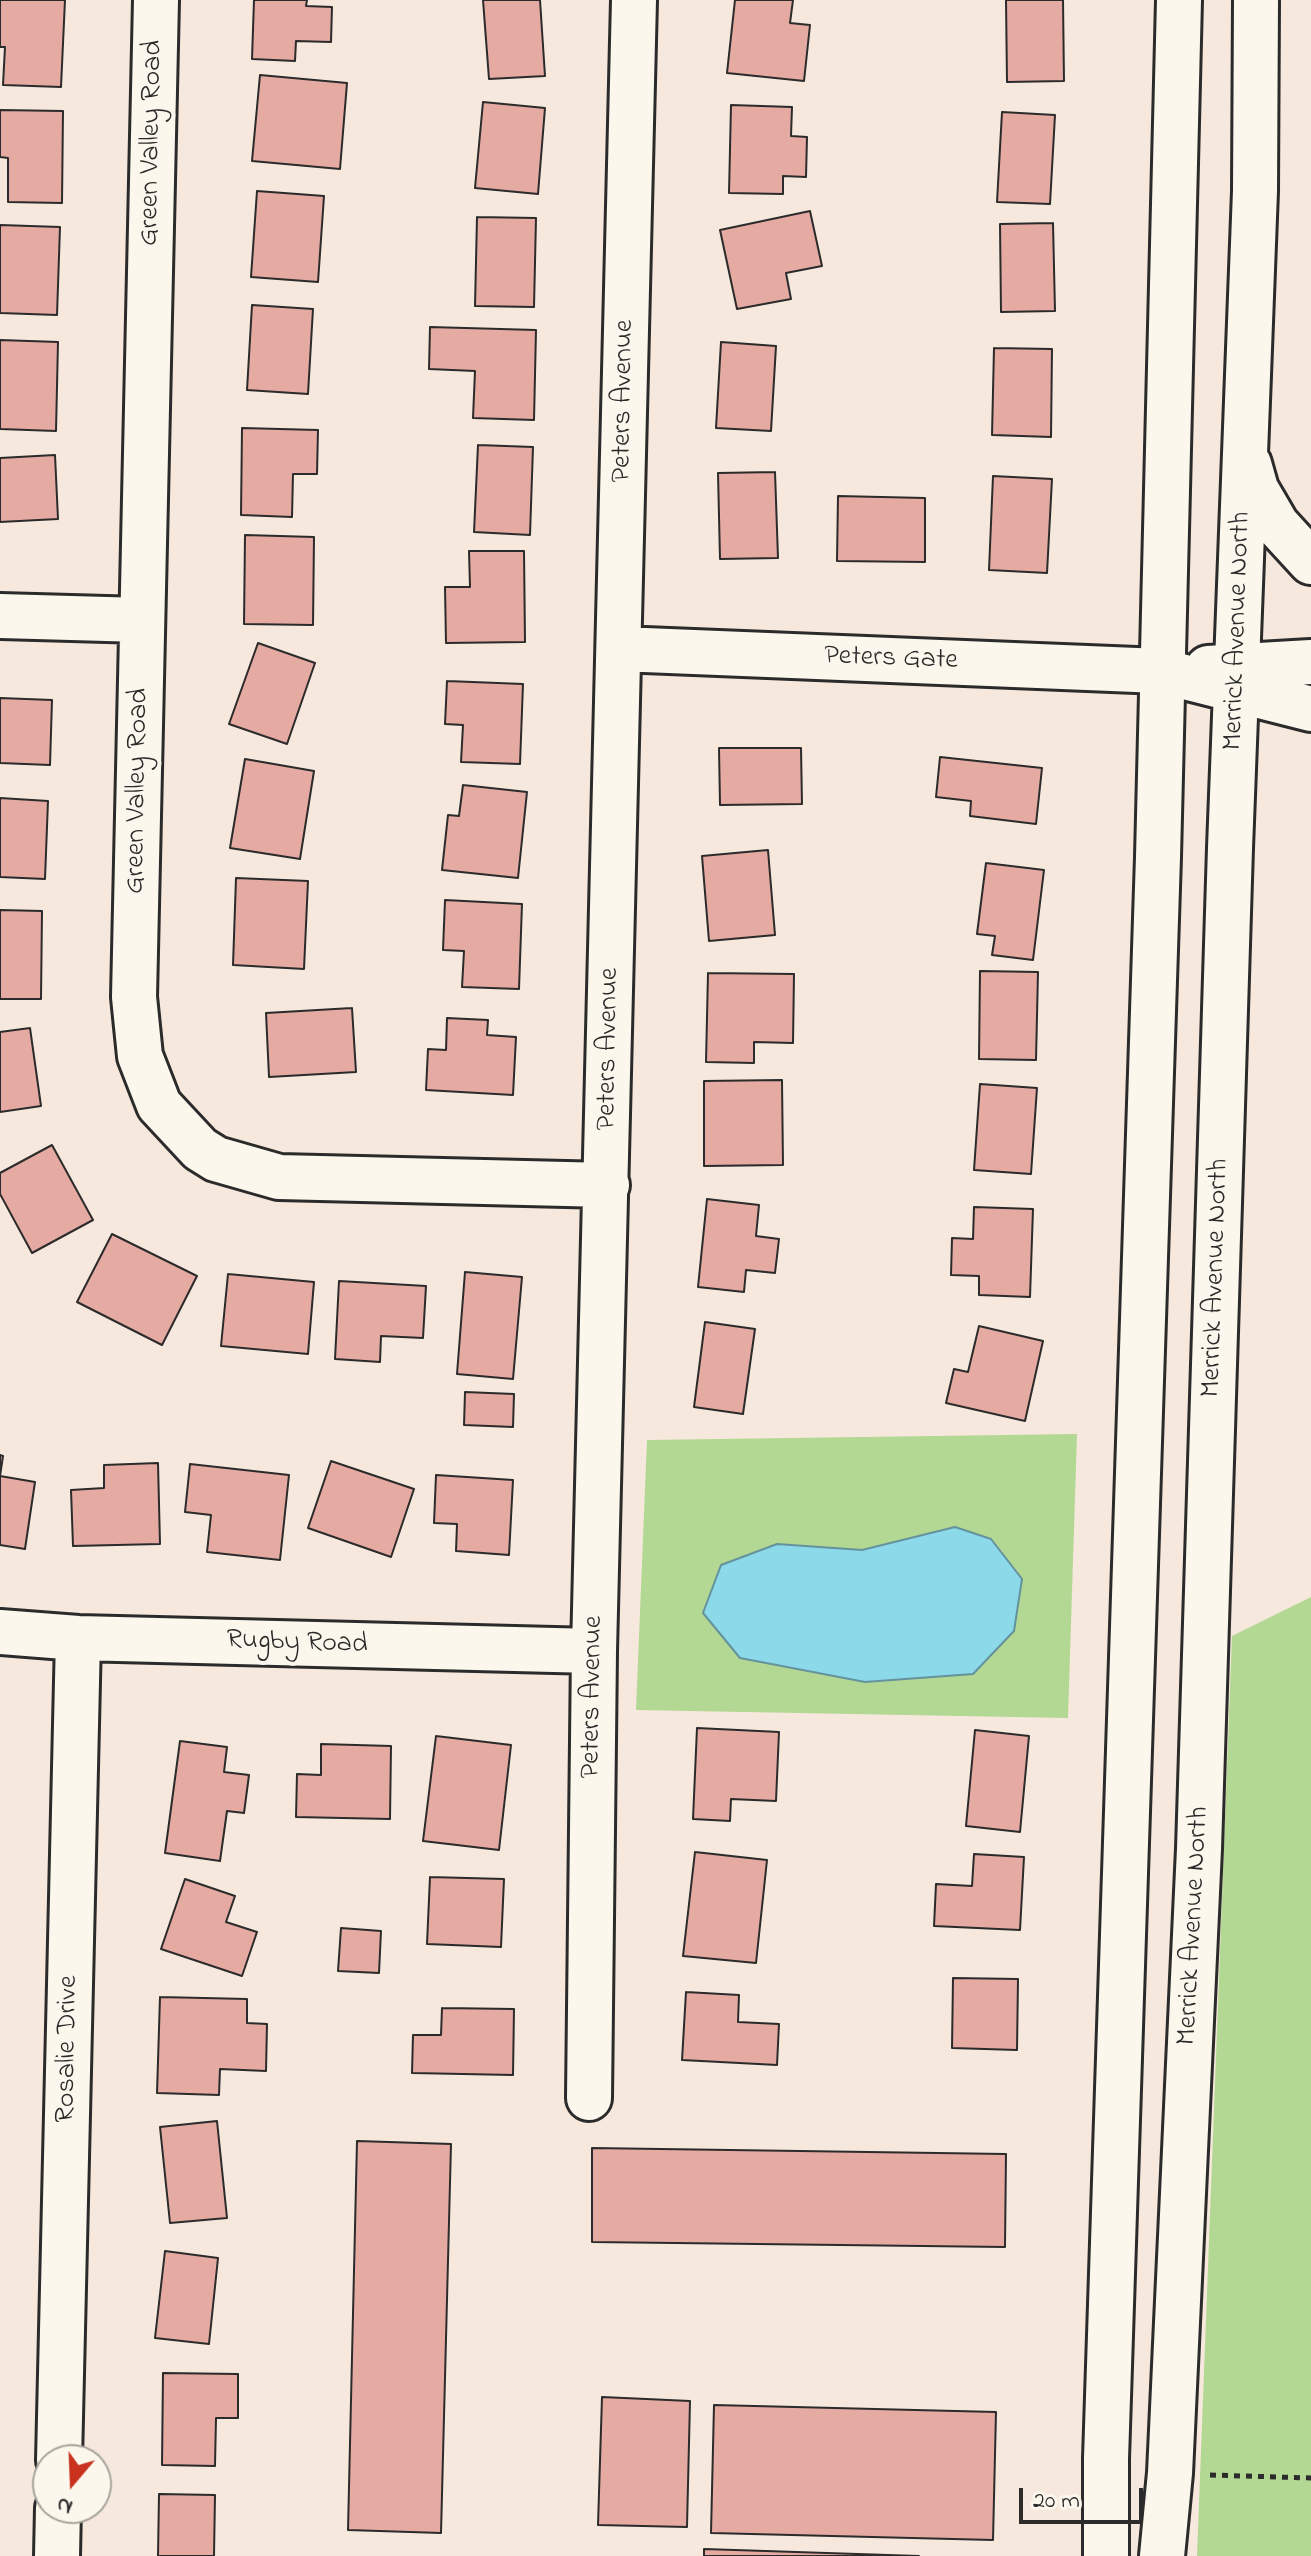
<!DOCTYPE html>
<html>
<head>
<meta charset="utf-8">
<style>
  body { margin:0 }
  #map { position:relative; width:1311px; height:2556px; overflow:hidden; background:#f7e8dd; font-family:"Indie Flower",sans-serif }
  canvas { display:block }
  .north { position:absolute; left:32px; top:2444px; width:80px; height:80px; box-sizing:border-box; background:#fbf7ec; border:2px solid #a8a59f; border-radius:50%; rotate:199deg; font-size:22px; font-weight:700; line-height:32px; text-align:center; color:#2b2b2b }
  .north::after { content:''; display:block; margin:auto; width:28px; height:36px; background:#c8321e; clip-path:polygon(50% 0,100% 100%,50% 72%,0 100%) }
  .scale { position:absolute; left:1019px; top:2488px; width:124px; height:36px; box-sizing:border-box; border:4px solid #2b2b2b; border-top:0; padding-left:10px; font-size:24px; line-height:28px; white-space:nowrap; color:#2b2b2b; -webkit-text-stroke:6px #fbf7ec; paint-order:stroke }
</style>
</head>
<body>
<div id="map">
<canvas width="1311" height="2556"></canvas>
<div class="north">N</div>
<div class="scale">20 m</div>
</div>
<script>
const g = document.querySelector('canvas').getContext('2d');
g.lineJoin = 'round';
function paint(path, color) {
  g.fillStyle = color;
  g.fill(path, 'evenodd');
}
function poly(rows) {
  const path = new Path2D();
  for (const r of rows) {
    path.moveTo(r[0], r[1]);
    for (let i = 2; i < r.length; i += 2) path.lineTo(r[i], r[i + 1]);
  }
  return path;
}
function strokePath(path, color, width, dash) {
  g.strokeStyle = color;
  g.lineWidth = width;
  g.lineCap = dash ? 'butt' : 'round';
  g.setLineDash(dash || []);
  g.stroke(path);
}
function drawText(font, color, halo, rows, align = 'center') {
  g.font = font + ' "Indie Flower",sans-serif';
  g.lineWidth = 8;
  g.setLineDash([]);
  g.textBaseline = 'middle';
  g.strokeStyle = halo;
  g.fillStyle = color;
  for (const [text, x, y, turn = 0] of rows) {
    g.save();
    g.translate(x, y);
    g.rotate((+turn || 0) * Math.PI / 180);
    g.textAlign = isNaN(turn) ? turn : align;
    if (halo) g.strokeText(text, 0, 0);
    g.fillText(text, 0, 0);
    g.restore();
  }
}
const green = poly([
  [1077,1434,1068,1718,636,1710,647,1440],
  [1311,1597,1311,2556,1197,2556,1232,1636]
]);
const water = poly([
  [955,1527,991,1539,1022,1579,1014,1631,973,1674,865,1682,740,1658,703,1613,721,1565,777,1544,862,1550,955,1527]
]);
const building = poly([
  [0,0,65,0,61,87,3,85,5,47,0,47,0,0],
  [254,0,307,0,306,6,332,7,331,42,296,41,295,61,252,59,254,0],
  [483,0,540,0,545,76,489,79,483,0],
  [735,0,793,0,790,23,810,25,804,81,727,73,735,0],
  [1006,0,1063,0,1064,81,1007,82,1006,0],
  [260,75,347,83,340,169,252,161,260,75],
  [483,102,545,108,538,194,475,188,483,102],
  [731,105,792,107,791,136,807,137,806,177,783,176,783,194,729,193,731,105],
  [0,110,63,111,62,203,8,202,8,158,0,157,0,110],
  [1002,112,1055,115,1050,204,997,202,1002,112],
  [257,191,324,196,318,282,251,277,257,191],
  [810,211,822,266,786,273,791,299,737,309,720,230,810,211],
  [477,217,536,218,534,307,475,306,477,217],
  [1053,223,1055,311,1001,312,1000,224,1053,223],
  [0,225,60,227,57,315,0,313,0,225],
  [252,305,313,309,308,394,247,390,252,305],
  [430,327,536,330,534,420,473,418,475,371,429,369,430,327],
  [0,340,58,342,56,431,0,429,0,340],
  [721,342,776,346,771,431,716,428,721,342],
  [994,348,1052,349,1051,437,992,435,994,348],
  [242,428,318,430,317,474,293,474,292,517,241,515,242,428],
  [478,445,533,447,530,535,474,532,478,445],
  [55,455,58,519,0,522,0,458,55,455],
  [775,472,778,558,720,559,718,473,775,472],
  [993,476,1052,479,1047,573,989,570,993,476],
  [838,496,925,498,925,562,837,561,838,496],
  [245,535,314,537,313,625,244,624,245,535],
  [469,551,524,551,525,642,446,643,445,587,470,587,469,551],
  [258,643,315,663,287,744,229,724,258,643],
  [447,681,523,684,520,764,461,762,463,725,445,724,447,681],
  [0,698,52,700,50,765,0,763,0,698],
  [719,748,801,748,802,804,720,805,719,748],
  [940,757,1042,768,1036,824,970,816,971,801,936,797,940,757],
  [245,759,314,771,300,859,230,848,245,759],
  [463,785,527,792,518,878,442,870,448,815,459,816,463,785],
  [0,798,48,801,45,879,0,877,0,798],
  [768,850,775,935,709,941,702,856,768,850],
  [986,863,1044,870,1033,960,992,955,995,936,977,934,986,863],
  [236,878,308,881,304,969,233,965,236,878],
  [445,900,522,904,519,989,462,987,464,951,443,950,445,900],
  [0,910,42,911,41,999,0,999,0,910],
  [980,971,1038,972,1036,1060,979,1059,980,971],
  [708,973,794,974,793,1043,754,1042,754,1063,706,1062,708,973],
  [352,1008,356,1072,269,1077,266,1013,352,1008],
  [447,1018,488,1020,487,1035,516,1037,513,1095,426,1090,428,1049,446,1050,447,1018],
  [30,1028,41,1106,0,1112,0,1032,30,1028],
  [782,1080,783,1165,704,1166,704,1081,782,1080],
  [980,1084,1037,1088,1031,1174,974,1170,980,1084],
  [52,1145,93,1220,32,1253,0,1194,0,1173,52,1145],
  [707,1199,759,1205,756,1236,779,1239,775,1273,746,1270,744,1292,698,1287,707,1199],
  [974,1207,1033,1209,1030,1297,979,1295,979,1276,951,1275,952,1238,973,1239,974,1207],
  [112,1234,197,1276,162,1345,77,1302,112,1234],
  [465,1272,522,1277,513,1379,457,1374,465,1272],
  [228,1274,314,1282,308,1354,221,1346,228,1274],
  [339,1281,426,1286,423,1338,381,1336,380,1362,335,1359,339,1281],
  [705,1322,755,1329,743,1414,694,1407,705,1322],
  [979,1326,1043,1341,1025,1421,946,1403,954,1369,968,1372,979,1326],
  [465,1392,514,1394,513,1427,464,1425,465,1392],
  [0,1455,3,1456,0,1476,35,1482,25,1549,0,1545,0,1455],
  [331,1461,414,1489,391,1557,308,1528,331,1461],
  [158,1463,160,1544,73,1546,71,1490,104,1488,104,1465,158,1463],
  [190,1464,289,1475,280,1560,207,1552,211,1515,185,1512,190,1464],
  [436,1475,513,1480,509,1555,456,1551,457,1524,434,1523,436,1475],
  [697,1728,779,1732,776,1801,731,1799,730,1821,693,1819,697,1728],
  [975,1730,1029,1736,1020,1832,966,1826,975,1730],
  [436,1736,511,1745,499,1850,423,1841,436,1736],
  [180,1741,227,1747,224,1772,249,1775,244,1813,227,1811,220,1861,165,1853,180,1741],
  [321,1744,391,1746,390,1819,296,1817,297,1774,321,1775,321,1744],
  [695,1852,767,1860,756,1963,683,1956,695,1852],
  [974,1854,1024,1857,1020,1930,934,1926,936,1884,972,1886,974,1854],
  [430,1877,504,1879,501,1947,427,1944,430,1877],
  [185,1879,235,1896,226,1922,257,1932,242,1976,161,1949,185,1879],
  [341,1928,381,1931,379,1973,338,1971,341,1928],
  [953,1978,1018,1979,1017,2050,952,2048,953,1978],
  [686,1992,739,1995,738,2022,779,2024,777,2065,682,2060,686,1992],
  [160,1997,247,1999,247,2023,267,2024,266,2071,220,2069,219,2095,157,2093,160,1997],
  [442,2008,514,2009,513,2075,412,2073,413,2035,441,2035,442,2008],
  [217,2121,227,2218,170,2223,160,2127,217,2121],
  [357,2141,451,2144,441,2533,348,2530,357,2141],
  [592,2148,1006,2154,1005,2247,592,2242,592,2148],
  [165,2251,218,2258,209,2344,155,2338,165,2251],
  [163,2373,238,2374,238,2418,216,2418,215,2466,162,2465,163,2373],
  [602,2397,690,2401,687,2527,598,2525,602,2397],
  [714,2405,996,2412,993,2540,711,2533,714,2405],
  [159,2494,215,2495,214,2556,158,2556,159,2494],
  [704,2549,919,2556,704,2556,704,2549]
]);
const path = poly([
  [1210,2475,1311,2478]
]);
const street = poly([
  [156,0,134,997,140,1056,159,1105,200,1149,216,1159,279,1177,607,1185],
  [0,616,142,620],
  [620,649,1161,671],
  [0,1632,78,1638,594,1651],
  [589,2098,594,1651,634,0],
  [59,2460,78,1638],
  [57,2556,58,2508]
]);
const secondary = poly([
  [1249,464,1256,489,1277,525,1311,562],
  [1208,668,1311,662],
  [1161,671,1311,709],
  [1106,2556,1106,2458,1158,857,1179,0],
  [1162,2556,1170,2473,1199,1849,1230,848,1255,191,1256,0]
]);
const streetNames = [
  ["Green Valley Road",153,143,-89],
  ["Peters Avenue",625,401,-89],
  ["Merrick Avenue North",1239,631,-88],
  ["Peters Gate",891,660,2],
  ["Green Valley Road",139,791,-89],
  ["Peters Avenue",610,1049,-89],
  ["Merrick Avenue North",1217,1278,-88],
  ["Rugby Road",297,1644,2],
  ["Peters Avenue",594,1697,-89],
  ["Merrick Avenue North",1195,1926,-87],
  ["Rosalie Drive",69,2049,-89]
];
paint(green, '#b3d893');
paint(water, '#8bd9e9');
strokePath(water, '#65939d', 2);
paint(building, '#e5aaa2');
strokePath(building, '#2b2b2b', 2);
strokePath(street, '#2b2b2b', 50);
strokePath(secondary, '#2b2b2b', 50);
strokePath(path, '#2b2b2b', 5, [6, 6]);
strokePath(street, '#fbf7ec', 44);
strokePath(secondary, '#fbf7ec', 44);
drawText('28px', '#2b2b2b', '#fbf7ec', streetNames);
</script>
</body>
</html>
